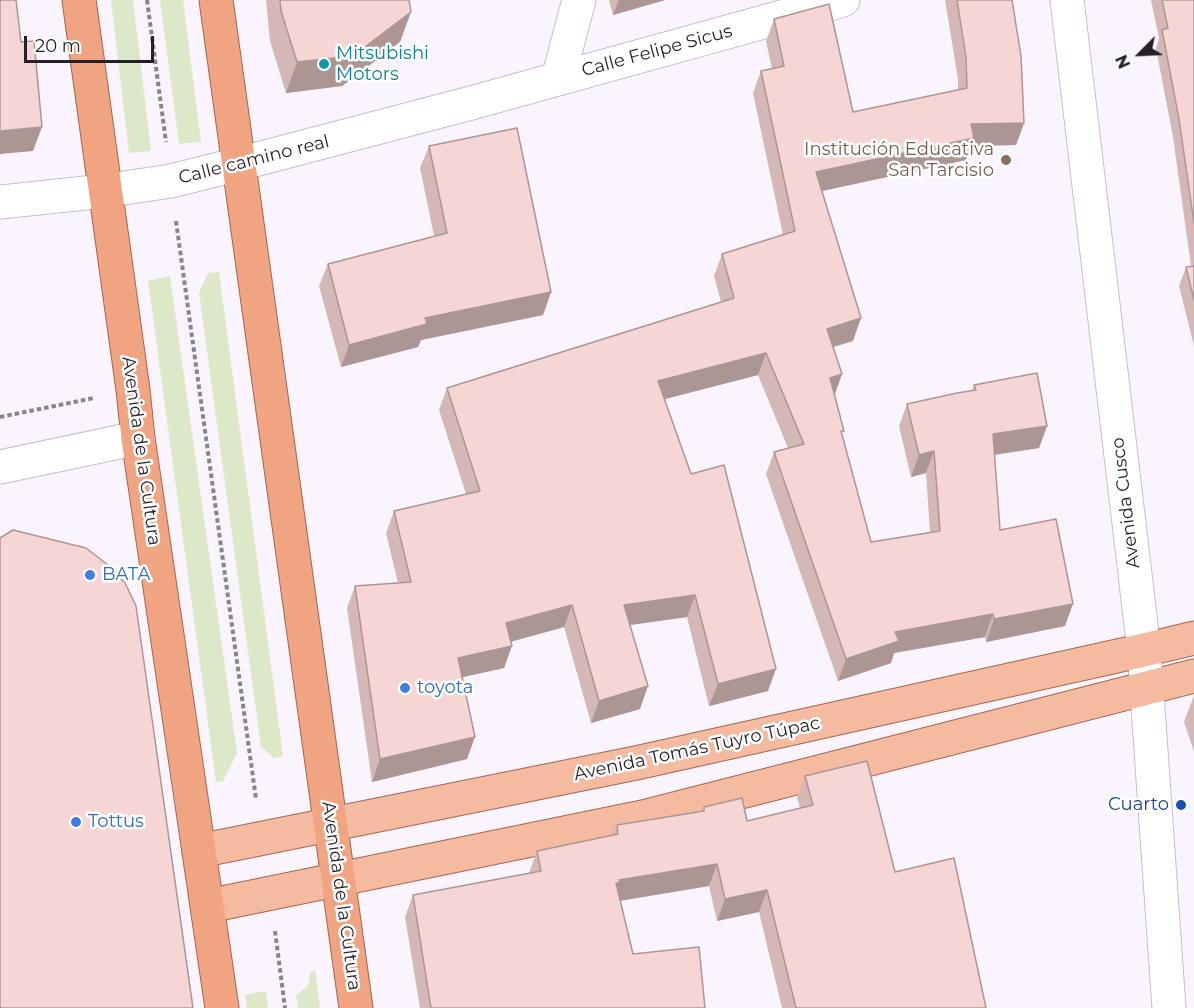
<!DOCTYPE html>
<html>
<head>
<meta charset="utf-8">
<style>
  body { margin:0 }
  #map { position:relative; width:1194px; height:1008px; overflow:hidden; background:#faf4fe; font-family:Montserrat,sans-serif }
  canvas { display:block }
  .north { position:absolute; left:1110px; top:24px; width:60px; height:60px; -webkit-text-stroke:4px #fff; paint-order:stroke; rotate:246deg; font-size:16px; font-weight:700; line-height:24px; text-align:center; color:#241f28 }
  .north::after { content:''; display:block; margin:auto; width:21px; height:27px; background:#241f28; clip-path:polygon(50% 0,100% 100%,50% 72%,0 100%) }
  .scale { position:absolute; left:24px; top:36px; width:130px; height:27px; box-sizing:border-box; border:3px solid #241f28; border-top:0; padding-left:8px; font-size:18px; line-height:21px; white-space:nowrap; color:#241f28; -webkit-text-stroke:4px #fff; paint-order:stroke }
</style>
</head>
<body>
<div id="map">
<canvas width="1194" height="1008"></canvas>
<div class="north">N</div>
<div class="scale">20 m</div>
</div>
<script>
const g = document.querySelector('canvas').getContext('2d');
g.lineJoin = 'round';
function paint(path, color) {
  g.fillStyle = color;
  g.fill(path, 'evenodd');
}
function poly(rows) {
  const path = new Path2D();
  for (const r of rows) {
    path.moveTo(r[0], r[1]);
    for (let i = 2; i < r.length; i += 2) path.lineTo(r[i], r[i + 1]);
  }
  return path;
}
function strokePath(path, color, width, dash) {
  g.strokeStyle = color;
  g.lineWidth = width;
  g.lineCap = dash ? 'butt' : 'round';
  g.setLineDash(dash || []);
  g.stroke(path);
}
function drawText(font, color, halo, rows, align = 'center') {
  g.font = font + ' Montserrat,sans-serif';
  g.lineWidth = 5;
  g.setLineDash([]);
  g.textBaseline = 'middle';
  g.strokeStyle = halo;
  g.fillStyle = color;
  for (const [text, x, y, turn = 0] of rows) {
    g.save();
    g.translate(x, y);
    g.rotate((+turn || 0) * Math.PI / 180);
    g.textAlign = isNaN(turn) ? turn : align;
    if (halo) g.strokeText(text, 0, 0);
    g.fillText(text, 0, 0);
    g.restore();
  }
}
const green = poly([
  [111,0,133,0,151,151,129,153],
  [160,0,183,0,201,142,179,144],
  [219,272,283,756,274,758,261,747,199,293,208,273],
  [170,276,237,753,223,781,216,782,148,281],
  [315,970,320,1008,298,1008,296,995,308,986,310,973],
  [266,991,268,1008,247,1008,245,995]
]);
const path = poly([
  [147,0,166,142],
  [176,221,256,799],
  [0,417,94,398],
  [275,931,285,1008]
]);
const minor = poly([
  [558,79,579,0],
  [239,164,471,103,843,0],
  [0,467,138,438]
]);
const tertiary = poly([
  [1067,0,1144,650,1169,1008],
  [0,202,104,191,171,181,239,164]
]);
const primary = poly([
  [199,851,636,763,1144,650,1194,638],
  [208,906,643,817,1194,676]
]);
const trunk = poly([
  [79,0,133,390,138,438,222,1008],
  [216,0,356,1008]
]);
const wall = poly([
  [266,0,409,0,400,42,342,86,286,93,270,41],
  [609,0,665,0,613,15],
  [945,0,1012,0,1024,123,1016,145,971,146,966,160,822,191,853,341,833,347,842,374,835,394,842,435,871,542,930,532,926,473,911,477,899,426,907,404,972,391,974,385,1047,426,1039,448,994,455,1000,530,1065,626,986,642,985,637,894,653,891,663,838,681,766,474,774,452,788,448,758,375,664,399,768,691,709,706,687,617,630,625,640,709,591,723,564,627,511,642,504,668,462,677,467,759,372,782,347,608,355,586,398,583,386,533,394,511,466,494,439,410,447,388,721,302,714,276,722,254,783,235,753,93,761,71,772,69,766,41,774,19,853,112,958,90,958,79],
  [1151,0,1194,0,1194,346,1179,286,1186,267,1191,266,1173,137,1156,48,1159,38],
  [429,146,551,292,543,315,421,340,418,347,341,367,319,286,328,264,434,236,420,168],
  [1194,695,1194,752,1184,722],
  [805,776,895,872,986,1008,782,1008,759,912,717,921,709,886,620,901,633,954,705,1008,420,1008,405,917,413,895,529,873,537,851,613,835,617,825,702,811,704,807,747,821,800,808,797,798]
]);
const shadedWall = poly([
  [619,0,665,0,613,15],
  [411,12,400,42,342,86,286,93,297,62],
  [1024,123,1016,145,971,146,966,160,808,194,816,172,971,124],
  [42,127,33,151,0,154,0,131],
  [551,292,543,315,421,340,418,347,341,367,349,345,425,318],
  [861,318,853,341,819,351,827,329],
  [766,353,758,375,650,403,658,381],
  [842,374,834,396,830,378],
  [1047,426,1039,448,985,456,993,434],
  [934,451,926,473,911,477,919,455],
  [695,595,687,617,616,627,624,605],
  [1073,604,1065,626,986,642,994,619],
  [572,605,564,627,498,645,506,623],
  [993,614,985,637,894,653,891,663,838,681,846,659,895,632],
  [512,646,504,668,450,680,458,658],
  [776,669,768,691,709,706,718,684],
  [648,686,640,709,591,723,599,701],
  [475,737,467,759,372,782,380,759],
  [717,864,709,886,612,902,616,883,619,880],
  [767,890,759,912,717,921,725,899]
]);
const building = poly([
  [0,0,16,0,21,42,34,41,42,127,0,131,0,0],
  [280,0,409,0,411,12,353,56,297,62,281,11,280,0],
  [957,0,1012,0,1021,56,1024,123,971,124,974,138,816,172,861,318,827,329,842,374,830,378,844,431,841,431,871,542,940,531,934,451,919,455,907,404,957,393,976,390,974,385,1037,373,1047,426,993,434,1000,530,1056,519,1073,604,994,619,993,614,895,632,899,641,846,659,774,452,804,444,766,353,658,381,691,474,724,465,776,669,718,684,695,595,624,605,648,686,599,701,572,605,506,623,512,646,458,658,475,737,380,759,355,586,411,582,394,511,480,491,447,388,734,298,722,254,795,231,761,71,784,66,774,19,829,4,853,112,967,88,966,57,957,0],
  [1162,0,1194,0,1194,223,1179,119,1162,30,1168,28,1162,0],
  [517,128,551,292,425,318,427,324,349,345,328,264,447,233,429,146,517,128],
  [1194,266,1194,300,1186,267,1194,266],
  [13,530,86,548,108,565,125,583,136,606,193,1008,0,1008,0,538,13,530],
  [867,761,895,872,954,858,986,1008,796,1008,767,890,725,899,717,864,619,880,620,883,616,883,633,954,699,947,705,1008,431,1008,413,895,541,871,537,851,618,834,617,825,704,811,704,807,742,798,747,821,813,805,805,776,867,761]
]);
const markers = [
  [324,64,6,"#0f9aa8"],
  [1006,160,6,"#8d6e63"],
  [90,575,6,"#3f7fe0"],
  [405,688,6,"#3f7fe0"],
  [1181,805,6,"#1a4fb4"],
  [76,822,6,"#3f7fe0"]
];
const streetNames = [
  ["Calle Felipe Sicus",657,51,-15],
  ["Calle camino real",254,160,-14],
  ["Avenida de la Cultura",141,451,82],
  ["Avenida Cusco",1126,503,-97],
  ["Avenida Tomás Tuyro Túpac",697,749,-12],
  ["Avenida de la Cultura",341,896,82]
];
const cultureNames = [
  ["Mitsubishi",336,54],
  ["Motors",336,75]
];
const educationNames = [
  ["Institución Educativa",994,150],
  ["San Tarcisio",994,171]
];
const shopNames = [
  ["BATA",102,575],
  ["toyota",417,688],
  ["Tottus",88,822]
];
const transitNames = [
  ["Cuarto",1169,805]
];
paint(green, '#dce8c7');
strokePath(minor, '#c9bcd4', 35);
strokePath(tertiary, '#c9bcd4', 35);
strokePath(primary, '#a6664e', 35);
strokePath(trunk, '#a6664e', 35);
strokePath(path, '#89838d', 4, [4.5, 3]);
strokePath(minor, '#fff', 33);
strokePath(tertiary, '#fff', 33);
strokePath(primary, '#f4bba1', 33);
strokePath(trunk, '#f0a482', 33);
paint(wall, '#d4b8b6');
paint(shadedWall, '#ac9694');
paint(building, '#f6d6d4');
strokePath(building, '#ac9694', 1.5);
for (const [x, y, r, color] of markers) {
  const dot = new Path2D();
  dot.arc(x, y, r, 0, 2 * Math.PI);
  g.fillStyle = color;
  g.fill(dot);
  strokePath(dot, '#fff', 2);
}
drawText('18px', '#241f28', '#fff', streetNames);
drawText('18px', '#0d838f', '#fff', cultureNames, 'left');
drawText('18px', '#785e54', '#fff', educationNames, 'right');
drawText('18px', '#366cbe', '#fff', shopNames, 'left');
drawText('18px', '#164399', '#fff', transitNames, 'right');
</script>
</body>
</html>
